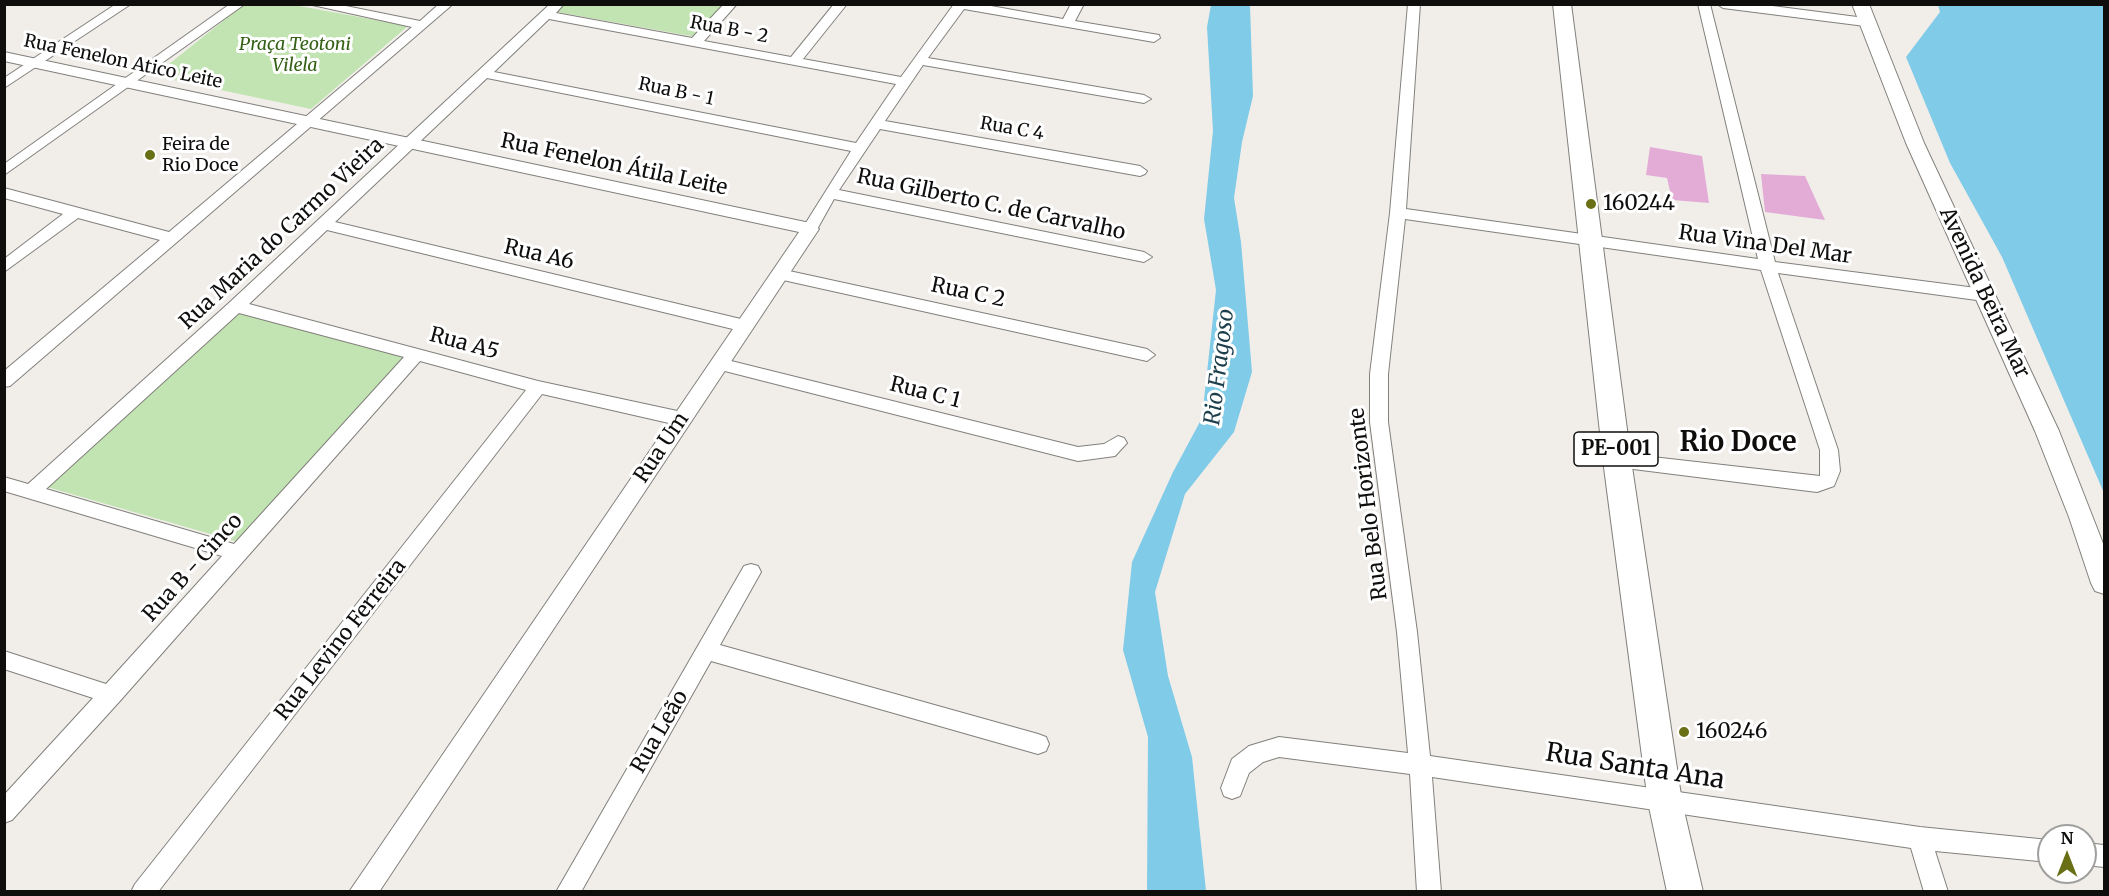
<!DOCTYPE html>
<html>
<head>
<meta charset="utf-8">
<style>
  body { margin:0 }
  #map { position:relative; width:2109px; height:896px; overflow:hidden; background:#f1eeea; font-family:Merriweather,serif }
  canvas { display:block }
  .frame { position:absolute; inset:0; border:6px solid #0f0e0d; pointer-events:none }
  .north { position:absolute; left:2037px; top:824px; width:60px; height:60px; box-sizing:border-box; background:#fff; border:2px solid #9f9f9e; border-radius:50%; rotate:0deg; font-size:16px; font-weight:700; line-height:24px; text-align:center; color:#0f0e0d }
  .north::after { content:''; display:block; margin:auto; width:21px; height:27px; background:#686f15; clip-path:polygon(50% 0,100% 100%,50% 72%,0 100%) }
</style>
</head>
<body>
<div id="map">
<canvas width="2109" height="896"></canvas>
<div class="frame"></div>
<div class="north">N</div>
</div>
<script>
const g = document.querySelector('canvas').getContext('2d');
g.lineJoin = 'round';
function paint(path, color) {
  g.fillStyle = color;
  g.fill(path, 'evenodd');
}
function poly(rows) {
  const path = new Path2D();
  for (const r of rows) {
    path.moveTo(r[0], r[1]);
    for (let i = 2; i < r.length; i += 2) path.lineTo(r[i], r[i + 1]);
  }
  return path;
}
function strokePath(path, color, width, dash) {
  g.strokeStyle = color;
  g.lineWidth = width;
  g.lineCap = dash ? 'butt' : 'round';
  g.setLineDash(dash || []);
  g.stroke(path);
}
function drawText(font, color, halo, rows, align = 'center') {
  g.font = font + ' Merriweather,serif';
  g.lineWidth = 6;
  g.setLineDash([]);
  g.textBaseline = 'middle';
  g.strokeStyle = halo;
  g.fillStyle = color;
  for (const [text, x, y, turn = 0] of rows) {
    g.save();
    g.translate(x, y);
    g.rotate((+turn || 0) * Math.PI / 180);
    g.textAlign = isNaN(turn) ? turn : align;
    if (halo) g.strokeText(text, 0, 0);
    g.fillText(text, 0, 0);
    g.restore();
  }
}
const green = poly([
  [565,4,725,5,696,37,557,12],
  [243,5,294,5,408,26,311,109,154,76],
  [235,310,409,353,238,542,47,487]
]);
const water = poly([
  [1211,5,1250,5,1253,96,1242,142,1234,198,1241,242,1252,372,1234,432,1185,494,1155,592,1168,676,1192,757,1206,891,1147,891,1148,737,1123,650,1132,562,1173,472,1202,418,1216,290,1204,219,1213,131,1207,27],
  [1938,5,2104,5,2104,493,2002,257,1950,163,1906,57,1940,12]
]);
const building = poly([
  [1650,147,1702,156,1709,203,1672,200,1667,178,1646,175],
  [1761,174,1805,176,1825,220,1765,212]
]);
const minor = poly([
  [116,4,131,4,4,88,4,78,116,4],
  [230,4,245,4,4,175,4,164,230,4],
  [308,4,336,4,420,21,439,4,453,4,10,386,4,387,4,371,160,240,78,218,4,272,4,259,63,214,4,198,4,188,169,232,412,27,308,4],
  [550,4,564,4,556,13,692,38,724,4,737,4,704,41,791,57,834,4,847,4,803,59,901,77,954,4,980,4,1063,19,1071,4,1084,4,1075,21,1159,35,1160,38,1154,42,964,9,928,58,1144,95,1151,99,1144,103,923,65,885,121,1140,166,1147,171,1145,174,1140,176,880,129,839,190,1144,252,1152,257,1144,262,834,199,815,233,810,234,802,229,851,151,487,78,335,222,745,320,753,326,751,330,745,332,327,230,249,304,538,381,682,412,688,414,691,419,688,424,682,426,542,394,158,892,131,892,135,884,526,390,420,361,119,702,12,820,4,823,4,795,93,698,4,669,4,651,106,684,222,556,4,491,4,477,28,484,230,302,550,4],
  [549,19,896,84,856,143,494,72,549,19],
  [239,313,404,357,234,544,46,489,239,313],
  [1408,4,1420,4,1406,209,1758,259,1698,4,1710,4,1775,262,1984,289,1992,295,1984,301,1778,273,1838,450,1840,471,1834,486,1817,492,1617,467,1611,465,1608,460,1611,455,1617,453,1820,476,1820,450,1761,270,1405,219,1388,374,1388,422,1417,632,1430,756,1920,827,2049,840,2049,862,1935,851,1948,892,1924,892,1911,848,1432,777,1441,892,1417,892,1410,774,1279,757,1263,762,1249,773,1240,796,1232,799,1224,796,1221,788,1232,759,1249,746,1279,737,1408,753,1397,632,1370,422,1370,374,1390,213,1408,4],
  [1717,4,1757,4,1865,18,1871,22,1865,26,1723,8,1717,4],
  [780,269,1147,349,1155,355,1147,361,774,278,772,274,774,270,780,269],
  [719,358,1078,447,1104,444,1118,436,1124,438,1127,443,1115,456,1078,461,713,368,711,364,713,360,719,358],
  [751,564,758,566,761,572,720,645,1038,734,1046,737,1049,744,1046,751,1038,754,711,661,581,892,556,892,744,566,751,564],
  [2085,843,2104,845,2104,867,2085,865,2085,843]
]);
const tertiary = poly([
  [4,52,810,223,819,229,379,892,349,892,799,232,4,61,4,52]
]);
const secondary = poly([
  [1852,4,1869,4,1924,143,2059,431,2104,546,2104,594,2095,591,2091,583,2069,517,2035,431,1906,143,1852,4]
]);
const primary = poly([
  [1553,4,1571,4,1631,460,1682,802,1703,892,1667,892,1648,802,1603,460,1553,4]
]);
const markers = [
  [150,155,6,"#686f15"],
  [1591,204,6,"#686f15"],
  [1684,732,6,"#686f15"]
];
const farStreetnames = [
  ["Rua B - 2",729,30,11],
  ["Rua Fenelon Atico Leite",123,62,12],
  ["Rua B - 1",676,92,12],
  ["Rua C 4",1012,129,10]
];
const farParknames = [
  ["Praça Teotoni",295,45],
  ["Vilela",295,66]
];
const farPoinames = [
  ["Feira de",162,145],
  ["Rio Doce",162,166]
];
const shields = [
  [1616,449,84]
];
const shieldNames = [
  ["PE-001",1616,449]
];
const streetNames = [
  ["Rua Fenelon Átila Leite",614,165,12],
  ["Rua Gilberto C. de Carvalho",991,205,12],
  ["Rua Maria do Carmo Vieira",282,234,-43],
  ["Rua Vina Del Mar",1765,245,8],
  ["Rua A6",539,255,13],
  ["Rua C 2",968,293,12],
  ["Avenida Beira Mar",1984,293,65],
  ["Rua A5",464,344,15],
  ["Rua C 1",925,393,14],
  ["Rua Um",662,448,-56],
  ["Rua Belo Horizonte",1369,504,-97],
  ["Rua B - Cinco",193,568,-48],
  ["Rua Levino Ferreira",341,640,-52],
  ["Rua Leão",660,732,-60]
];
const poiNames = [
  ["160244",1603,204],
  ["160246",1696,732]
];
const waterNames = [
  ["Rio Fragoso",1220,367,-83]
];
const nearStreetnames = [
  ["Rua Santa Ana",1635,767,9]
];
const districtNames = [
  ["Rio Doce",1738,443]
];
paint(green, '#c2e4b2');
paint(water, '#80cbe7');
paint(building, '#e2acd6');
strokePath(minor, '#82807c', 2);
strokePath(tertiary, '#82807c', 2);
strokePath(secondary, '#82807c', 2);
strokePath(primary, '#82807c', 2);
paint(minor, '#fff');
paint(tertiary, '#fff');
paint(secondary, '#fff');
paint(primary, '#fff');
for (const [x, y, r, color] of markers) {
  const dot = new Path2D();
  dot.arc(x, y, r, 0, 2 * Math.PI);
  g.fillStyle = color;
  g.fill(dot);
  strokePath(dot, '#fff', 2);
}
drawText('18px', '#0f0e0d', '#fff', farStreetnames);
drawText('italic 18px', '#356117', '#fff', farParknames);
drawText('18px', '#0f0e0d', '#fff', farPoinames, 'left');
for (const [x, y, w] of shields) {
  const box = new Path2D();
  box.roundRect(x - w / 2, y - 17, w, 34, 4.5);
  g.fillStyle = '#fff';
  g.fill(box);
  strokePath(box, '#0f0e0d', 1.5);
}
drawText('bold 20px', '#0f0e0d', null, shieldNames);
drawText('21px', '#0f0e0d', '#fff', streetNames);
drawText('21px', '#0f0e0d', '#fff', poiNames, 'left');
drawText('italic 22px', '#1d3f4c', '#fff', waterNames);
drawText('26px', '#0f0e0d', '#fff', nearStreetnames);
drawText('bold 27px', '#0f0e0d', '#fff', districtNames);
</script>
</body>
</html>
